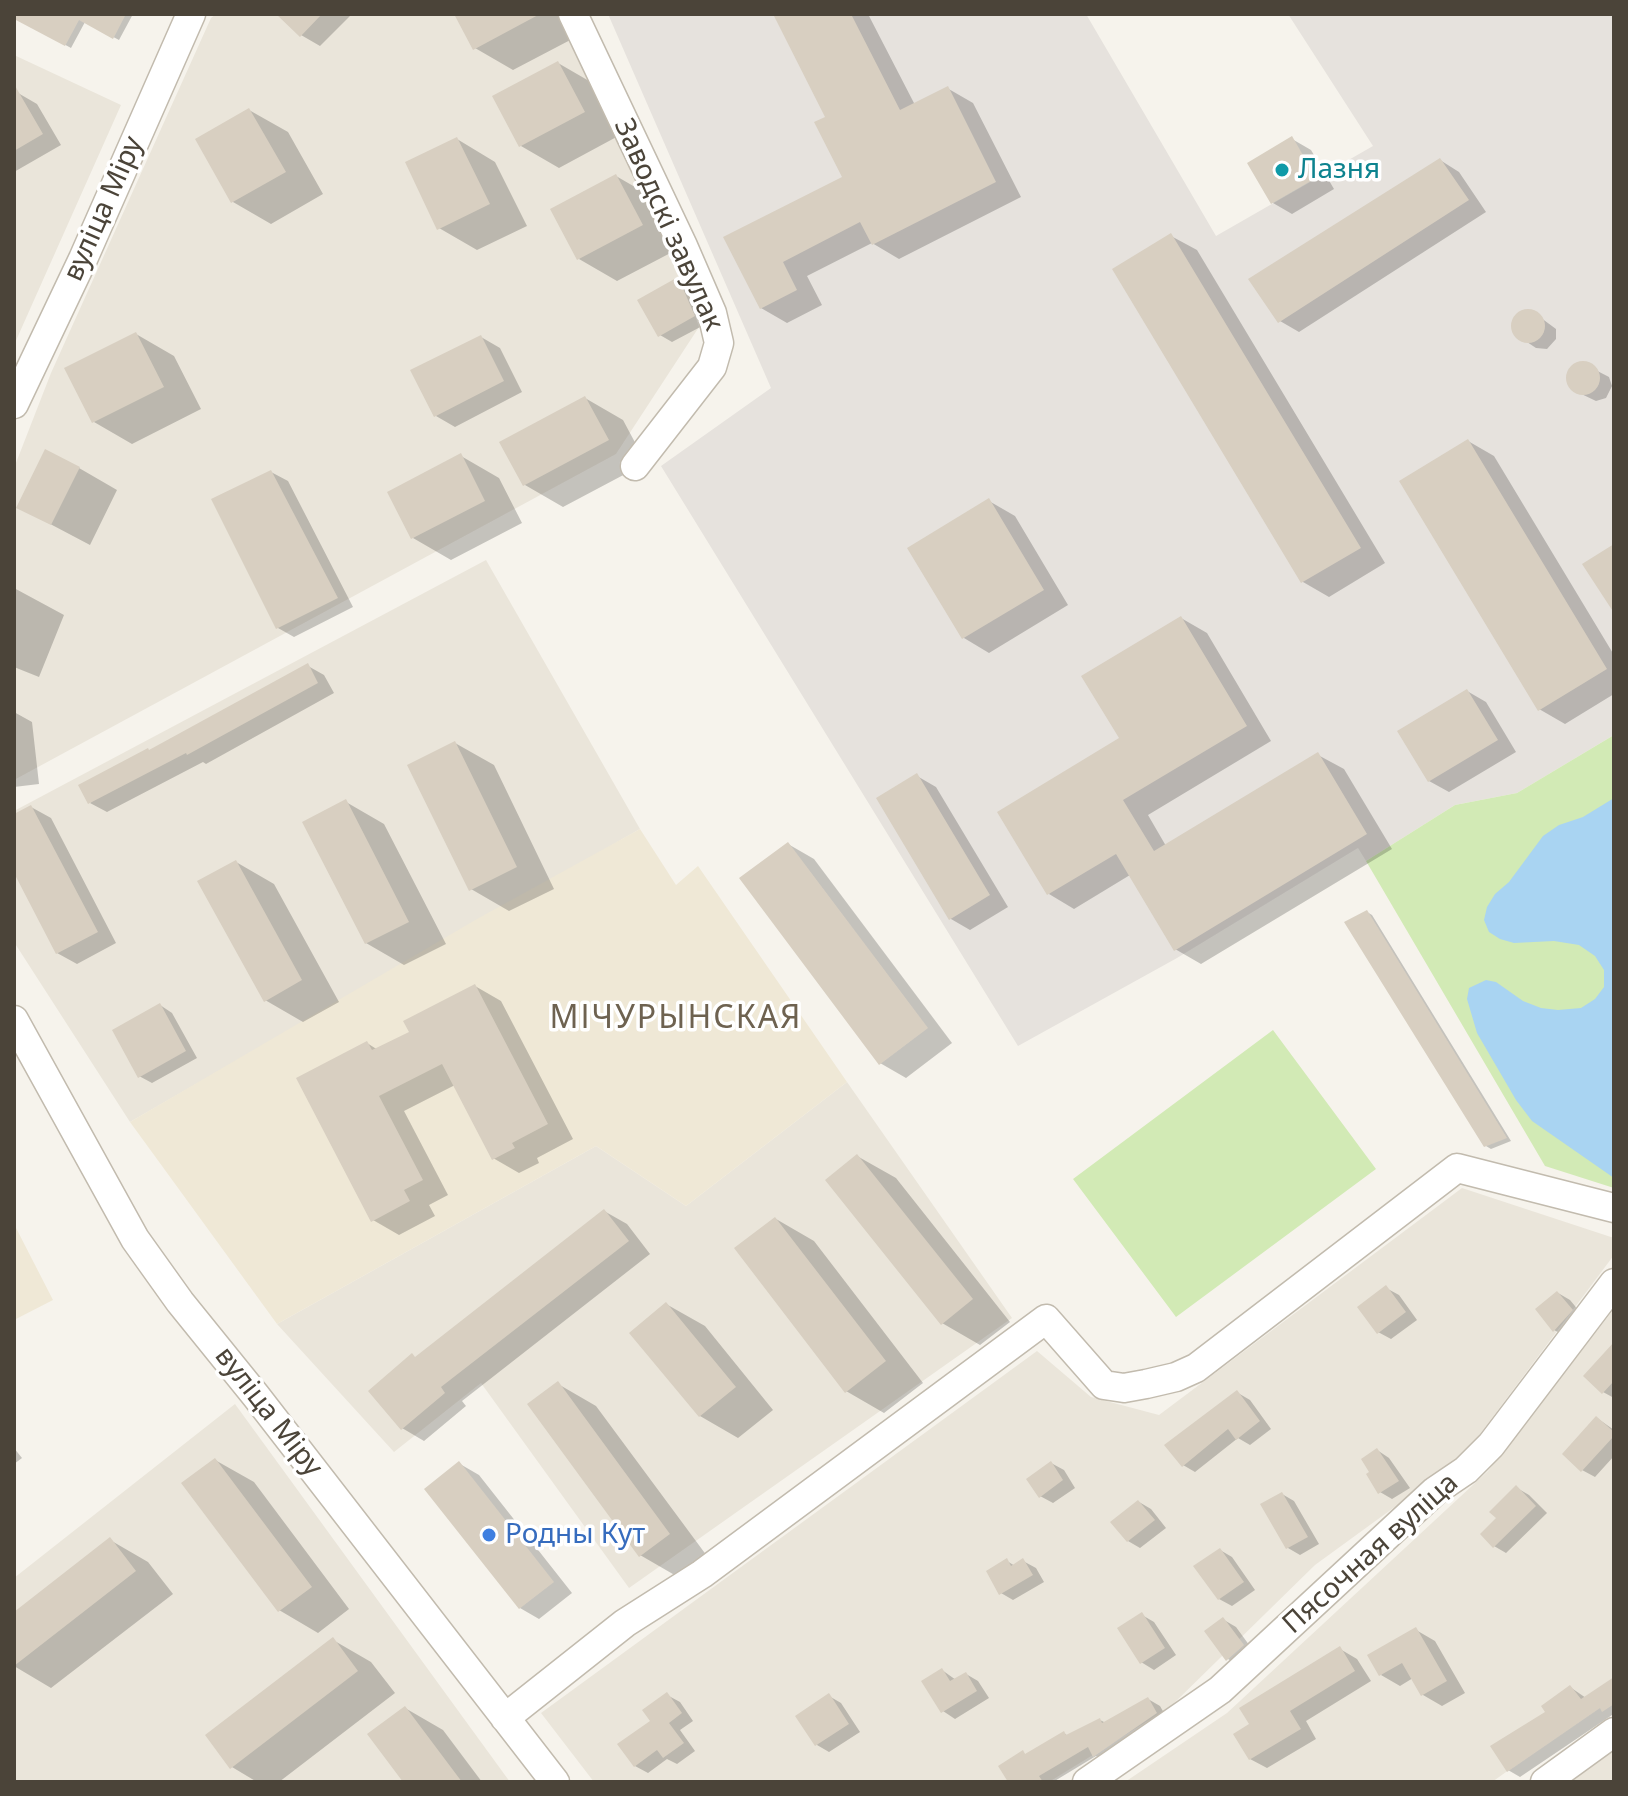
<!DOCTYPE html>
<html>
<head>
<meta charset="utf-8">
<style>
  body { margin:0 }
  #map { position:relative; width:1628px; height:1796px; overflow:hidden; background:#f6f3ec; font-family:"Noto Sans",sans-serif }
  canvas { display:block }
  .frame { position:absolute; inset:0; border:16px solid #4b4439; pointer-events:none }
</style>
</head>
<body>
<div id="map">
<canvas width="1628" height="1796"></canvas>
<div class="frame"></div>
</div>
<script>
const g = document.querySelector('canvas').getContext('2d');
g.lineJoin = 'round';
function paint(path, color) {
  g.fillStyle = color;
  g.fill(path, 'evenodd');
}
function poly(rows) {
  const path = new Path2D();
  for (const r of rows) {
    if (r.length === 3) {
      path.moveTo(r[0] + r[2], r[1]);
      path.arc(r[0], r[1], r[2], 0, 2 * Math.PI);
      continue;
    }
    path.moveTo(r[0], r[1]);
    for (let i = 2; i < r.length; i += 2) path.lineTo(r[i], r[i + 1]);
  }
  return path;
}
function strokePath(path, color, width, dash) {
  g.strokeStyle = color;
  g.lineWidth = width;
  g.lineCap = dash ? 'butt' : 'round';
  g.setLineDash(dash || []);
  g.stroke(path);
}
function drawText(font, color, halo, rows, align = 'center') {
  g.font = font + ' "Noto Sans",sans-serif';
  g.lineWidth = 7;
  g.setLineDash([]);
  g.textBaseline = 'middle';
  g.strokeStyle = halo;
  g.fillStyle = color;
  for (const [text, x, y, turn = 0] of rows) {
    g.save();
    g.translate(x, y);
    g.rotate((+turn || 0) * Math.PI / 180);
    g.textAlign = isNaN(turn) ? turn : align;
    if (halo) g.strokeText(text, 0, 0);
    g.fillText(text, 0, 0);
    g.restore();
  }
}
const residential = poly([
  [216,14,565,14,663,218,699,327,616,454,14,780,14,468,51,373,211,18],
  [14,55,121,105,14,345],
  [486,560,640,829,130,1122,14,942,14,811],
  [847,1082,1012,1318,629,1588,481,1383,394,1452,277,1324,596,1146,686,1206],
  [1462,1188,1614,1238,1614,1255,1462,1458,1315,1565,1169,1708,1049,1782,594,1782,541,1713,1037,1351,1091,1397,1159,1415],
  [1614,1309,1614,1695,1492,1782,1125,1782,1227,1713,1488,1471],
  [235,1404,510,1782,14,1782,14,1578],
  [1614,1745,1614,1782,1561,1782]
]);
const industrial = poly([
  [608,14,1086,14,1216,236,1373,146,1288,14,1614,14,1614,735,1517,793,1455,805,1366,861,1358,848,1177,958,1018,1046,661,466,771,388]
]);
const education = poly([
  [640,829,676,885,698,866,847,1082,686,1206,596,1146,277,1324,130,1122,477,919],
  [14,1224,53,1300,14,1320]
]);
const green = poly([
  [1614,735,1614,1188,1545,1166,1366,861,1455,805,1517,793],
  [1273,1030,1376,1169,1176,1317,1073,1179]
]);
const water = poly([
  [1614,798,1614,1178,1532,1121,1516,1100,1477,1033,1467,999,1469,988,1486,980,1496,982,1523,1001,1541,1008,1558,1010,1581,1008,1595,999,1604,987,1604,970,1595,956,1579,945,1554,941,1514,943,1500,939,1489,932,1484,920,1487,907,1495,894,1509,882,1543,836,1559,825,1583,817]
]);
const shadow = poly([
  [33,14,133,14,119,40,85,22,71,48,27,24],
  [279,14,352,14,320,46,301,35],
  [457,14,564,14,576,37,513,70,475,48],
  [783,14,868,14,915,105,947,88,973,103,1021,197,899,259,872,243,807,276,822,305,787,323,761,308,725,238,844,178,828,118],
  [558,63,596,85,622,134,559,168,521,146],
  [18,93,37,104,61,145,14,172,14,95],
  [249,110,288,132,323,194,271,224,233,202],
  [457,139,495,162,527,226,477,250,439,228],
  [1292,139,1311,150,1334,189,1292,214,1273,203],
  [1440,160,1459,172,1486,212,1299,332,1280,321],
  [616,176,654,198,680,248,617,281,579,259],
  [1171,236,1197,250,1385,563,1329,597,1303,582],
  [678,279,690,287,706,324,672,342,660,335],
  [1533,312,1556,329,1556,339,1547,349,1536,348,1515,334,1513,324,1518,315],
  [136,334,174,356,201,409,132,444,94,422],
  [481,337,500,348,522,392,455,427,436,416],
  [1582,363,1609,377,1612,386,1606,398,1596,401,1573,390,1568,381,1570,371],
  [585,398,623,420,646,463,563,507,525,485,502,443],
  [1468,441,1494,456,1614,655,1614,694,1565,724,1539,709],
  [461,456,499,478,522,523,451,560,413,538],
  [79,468,117,490,90,545,18,507],
  [271,472,288,481,353,607,294,637,278,628],
  [989,501,1015,516,1068,605,989,653,964,638],
  [14,588,64,615,39,677,14,667],
  [1181,618,1207,633,1271,741,1148,815,1166,846,1318,755,1344,769,1392,849,1201,964,1175,949,1130,875,1074,909,1049,894],
  [308,666,324,675,334,693,206,764,203,762,107,812,90,803,150,752],
  [1467,691,1486,702,1516,752,1449,792,1429,781],
  [14,712,32,722,39,784,14,787],
  [455,743,494,765,554,889,509,911,471,889],
  [917,776,936,787,1008,907,970,930,951,919],
  [346,802,384,824,446,944,404,965,366,943],
  [31,807,51,818,116,943,77,964,57,953,14,869,14,816],
  [788,844,814,859,952,1043,906,1078,880,1063],
  [236,862,274,884,339,1002,303,1022,265,1000],
  [1367,912,1372,915,1511,1141,1491,1149,1486,1146],
  [475,986,501,1001,573,1139,537,1158,539,1163,519,1173,493,1158,455,1085,404,1111,448,1195,429,1205,435,1216,399,1235,373,1220,367,1043,378,1050,411,1032],
  [160,1005,172,1013,197,1058,152,1083,139,1076],
  [857,1156,896,1178,1010,1322,980,1345,942,1323],
  [604,1211,627,1224,650,1254,462,1401,466,1406,424,1441,402,1428,416,1358],
  [776,1219,814,1241,923,1383,884,1413,846,1391],
  [1386,1288,1399,1295,1417,1320,1391,1339,1378,1332],
  [1558,1293,1570,1300,1584,1317,1567,1337,1554,1330],
  [666,1304,705,1326,773,1410,738,1438,700,1416],
  [1614,1350,1614,1398,1603,1392],
  [558,1384,596,1406,707,1556,678,1577,640,1555],
  [1238,1393,1250,1400,1271,1429,1250,1445,1238,1438,1195,1472,1183,1465],
  [1597,1418,1614,1430,1614,1456,1595,1477,1582,1470],
  [14,1448,22,1458,14,1464],
  [1377,1450,1389,1458,1410,1488,1392,1499,1380,1492],
  [215,1460,254,1482,349,1609,318,1633,279,1610],
  [1051,1463,1064,1470,1075,1488,1053,1503,1040,1496],
  [460,1464,479,1475,572,1593,539,1619,520,1608],
  [1517,1488,1529,1495,1547,1513,1506,1553,1494,1546,1499,1518],
  [1282,1494,1294,1501,1319,1544,1300,1555,1288,1548],
  [1139,1502,1151,1509,1166,1528,1140,1548,1128,1541],
  [110,1540,148,1562,173,1594,51,1688,14,1666,14,1614],
  [1220,1550,1232,1557,1255,1590,1232,1606,1219,1599],
  [1007,1561,1015,1566,1023,1561,1036,1568,1044,1582,1013,1600,1001,1593],
  [1142,1615,1154,1622,1176,1655,1154,1670,1141,1662],
  [1224,1620,1236,1627,1255,1653,1240,1666,1228,1659],
  [1416,1630,1435,1641,1465,1693,1442,1706,1423,1695,1413,1678,1400,1686,1381,1675],
  [333,1640,371,1662,395,1693,279,1782,257,1782,232,1767],
  [1340,1649,1357,1659,1371,1681,1306,1721,1316,1739,1267,1768,1250,1759,1251,1725],
  [942,1670,956,1680,966,1674,978,1681,989,1698,955,1719,943,1711],
  [1614,1679,1614,1716,1612,1715,1520,1777,1508,1770,1548,1713,1570,1687,1586,1698],
  [667,1695,680,1702,693,1721,680,1730,695,1751,677,1764,667,1759,648,1773,635,1766,653,1722],
  [829,1696,841,1703,860,1732,829,1752,817,1745],
  [1148,1699,1160,1706,1168,1720,1107,1763,1096,1756,1053,1782,1011,1782,1023,1753,1027,1755,1064,1733,1068,1736,1100,1720,1106,1723],
  [405,1708,443,1730,482,1782,406,1782]
]);
const building = poly([
  [14,14,126,14,113,39,79,20,65,46,14,19],
  [276,14,322,14,300,37],
  [454,14,540,14,473,50],
  [773,14,851,14,900,110,948,86,996,182,872,245,860,222,783,262,797,290,760,309,723,237,842,177,814,122,825,117],
  [558,61,585,112,519,147,492,96],
  [14,84,43,134,14,151],
  [249,108,286,172,231,203,195,139],
  [1292,136,1316,178,1271,204,1247,163],
  [457,137,490,204,437,230,405,162],
  [1440,158,1469,200,1278,323,1248,279],
  [616,174,643,225,577,260,550,209],
  [1171,233,1361,548,1301,583,1112,269],
  [678,277,695,316,658,337,637,300],
  [1528,326,17],
  [136,332,164,387,92,423,64,368],
  [481,335,504,381,434,417,410,370],
  [1583,378,17],
  [585,396,609,440,523,486,499,442],
  [1468,439,1607,669,1538,711,1399,481],
  [45,449,80,467,51,525,16,508],
  [461,453,485,501,411,539,387,492],
  [271,470,338,598,276,629,211,499],
  [989,498,1044,590,962,639,907,548],
  [1614,544,1614,613,1582,564],
  [1181,616,1247,726,1123,800,1154,851,1318,752,1367,834,1174,951,1116,854,1047,895,997,812,1119,738,1081,676],
  [308,663,318,683,187,755,186,753,88,804,78,785,148,748,149,750],
  [1467,689,1498,740,1428,782,1397,731],
  [455,741,517,867,469,891,407,765],
  [917,773,990,895,949,920,876,798],
  [346,799,409,922,365,944,302,822],
  [31,805,98,932,56,954,14,873,14,814],
  [788,842,928,1028,879,1065,739,878],
  [236,860,302,980,264,1002,197,881],
  [1367,910,1507,1138,1484,1147,1344,922],
  [475,984,548,1124,512,1143,515,1148,492,1160,442,1064,379,1096,423,1180,404,1190,410,1201,371,1222,296,1078,367,1041,372,1050,409,1032,403,1021],
  [160,1003,186,1051,138,1078,112,1030],
  [857,1154,973,1299,941,1325,825,1180],
  [604,1209,629,1241,441,1387,445,1393,401,1430,368,1391,412,1353,415,1357],
  [775,1217,886,1361,845,1393,734,1248],
  [1386,1285,1406,1312,1377,1334,1357,1307],
  [1557,1291,1573,1310,1553,1332,1535,1309],
  [666,1302,736,1387,699,1417,629,1333],
  [1614,1342,1614,1381,1602,1394,1583,1376],
  [558,1381,670,1534,639,1557,527,1404],
  [1237,1390,1260,1421,1236,1440,1228,1429,1182,1467,1164,1445],
  [1596,1416,1614,1432,1614,1436,1581,1472,1562,1454],
  [1377,1448,1399,1481,1378,1494,1366,1474,1369,1472,1361,1459],
  [215,1458,312,1587,278,1612,181,1483],
  [459,1461,554,1582,519,1609,424,1489],
  [1051,1461,1063,1480,1039,1498,1026,1479],
  [1516,1485,1536,1506,1493,1548,1480,1534,1496,1518,1489,1512],
  [1282,1492,1308,1537,1286,1549,1260,1504],
  [1138,1500,1155,1520,1127,1542,1110,1522],
  [110,1537,136,1571,14,1666,14,1612],
  [1220,1548,1244,1582,1218,1600,1193,1566],
  [1007,1558,1011,1566,1023,1558,1033,1575,999,1595,986,1571],
  [1142,1612,1165,1648,1140,1664,1117,1628],
  [1223,1617,1244,1645,1226,1661,1204,1631],
  [1416,1627,1447,1681,1421,1696,1402,1663,1379,1676,1367,1655],
  [333,1637,358,1671,230,1769,205,1735],
  [1340,1646,1355,1671,1290,1711,1301,1729,1249,1760,1233,1734,1249,1724,1239,1708],
  [942,1668,950,1681,966,1672,977,1691,941,1713,921,1681],
  [1614,1677,1614,1704,1602,1712,1600,1708,1507,1772,1490,1746,1545,1712,1541,1706,1570,1685,1581,1699],
  [667,1692,682,1713,669,1723,684,1743,663,1758,657,1750,634,1767,617,1744,650,1721,642,1710],
  [829,1693,849,1724,815,1746,795,1716],
  [1148,1697,1157,1713,1093,1757,1088,1747,1039,1776,1043,1782,1008,1782,998,1766,1023,1750,1025,1754,1064,1731,1066,1735,1100,1718,1102,1723],
  [405,1706,462,1782,403,1782,367,1734]
]);
const minor = poly([
  [573,14,683,246,712,313,719,343,712,367,635,466],
  [14,404,83,259,191,14],
  [14,1020,135,1239,180,1302,256,1396,555,1782],
  [505,1718,625,1623,702,1574,1046,1319,1104,1385,1124,1388,1146,1384,1176,1377,1196,1368,1457,1168,1614,1208],
  [1087,1782,1220,1690,1435,1491,1466,1470,1491,1445,1614,1283],
  [1545,1782,1614,1732]
]);
const markers = [
  [1282,170,8,"#0f9aa8"],
  [489,1535,8,"#3f7fe0"]
];
const cultureNames = [
  ["Лазня",1298,170]
];
const streetNames = [
  ["вуліца Міру",104,209,-66],
  ["Заводскі завулак",668,225,66],
  ["вуліца Міру",268,1412,52],
  ["Пясочная вуліца",1371,1554,-42]
];
const shopNames = [
  ["Родны Кут",505,1535]
];
const quarterNames = [
  ["МІЧУРЫНСКАЯ",676,1019]
];
paint(residential, '#eae5da');
paint(industrial, '#e6e2dd');
paint(education, '#efe8d6');
paint(green, '#d2eab5');
paint(water, '#a9d4f2');
paint(shadow, '#0003');
paint(building, '#d8cfc1');
strokePath(minor, '#c2bbae', 31);
strokePath(minor, '#fff', 28);
for (const [x, y, r, color] of markers) {
  const dot = new Path2D();
  dot.arc(x, y, r, 0, 2 * Math.PI);
  g.fillStyle = color;
  g.fill(dot);
  strokePath(dot, '#fff', 3);
}
drawText('28px', '#0d838f', '#fff', cultureNames, 'left');
drawText('28px', '#4b4439', '#fff', streetNames);
drawText('28px', '#366cbe', '#fff', shopNames, 'left');
g.letterSpacing = '2px';
drawText('32px', '#6e6250', '#fff', quarterNames);
g.letterSpacing = '0px';
</script>
</body>
</html>
